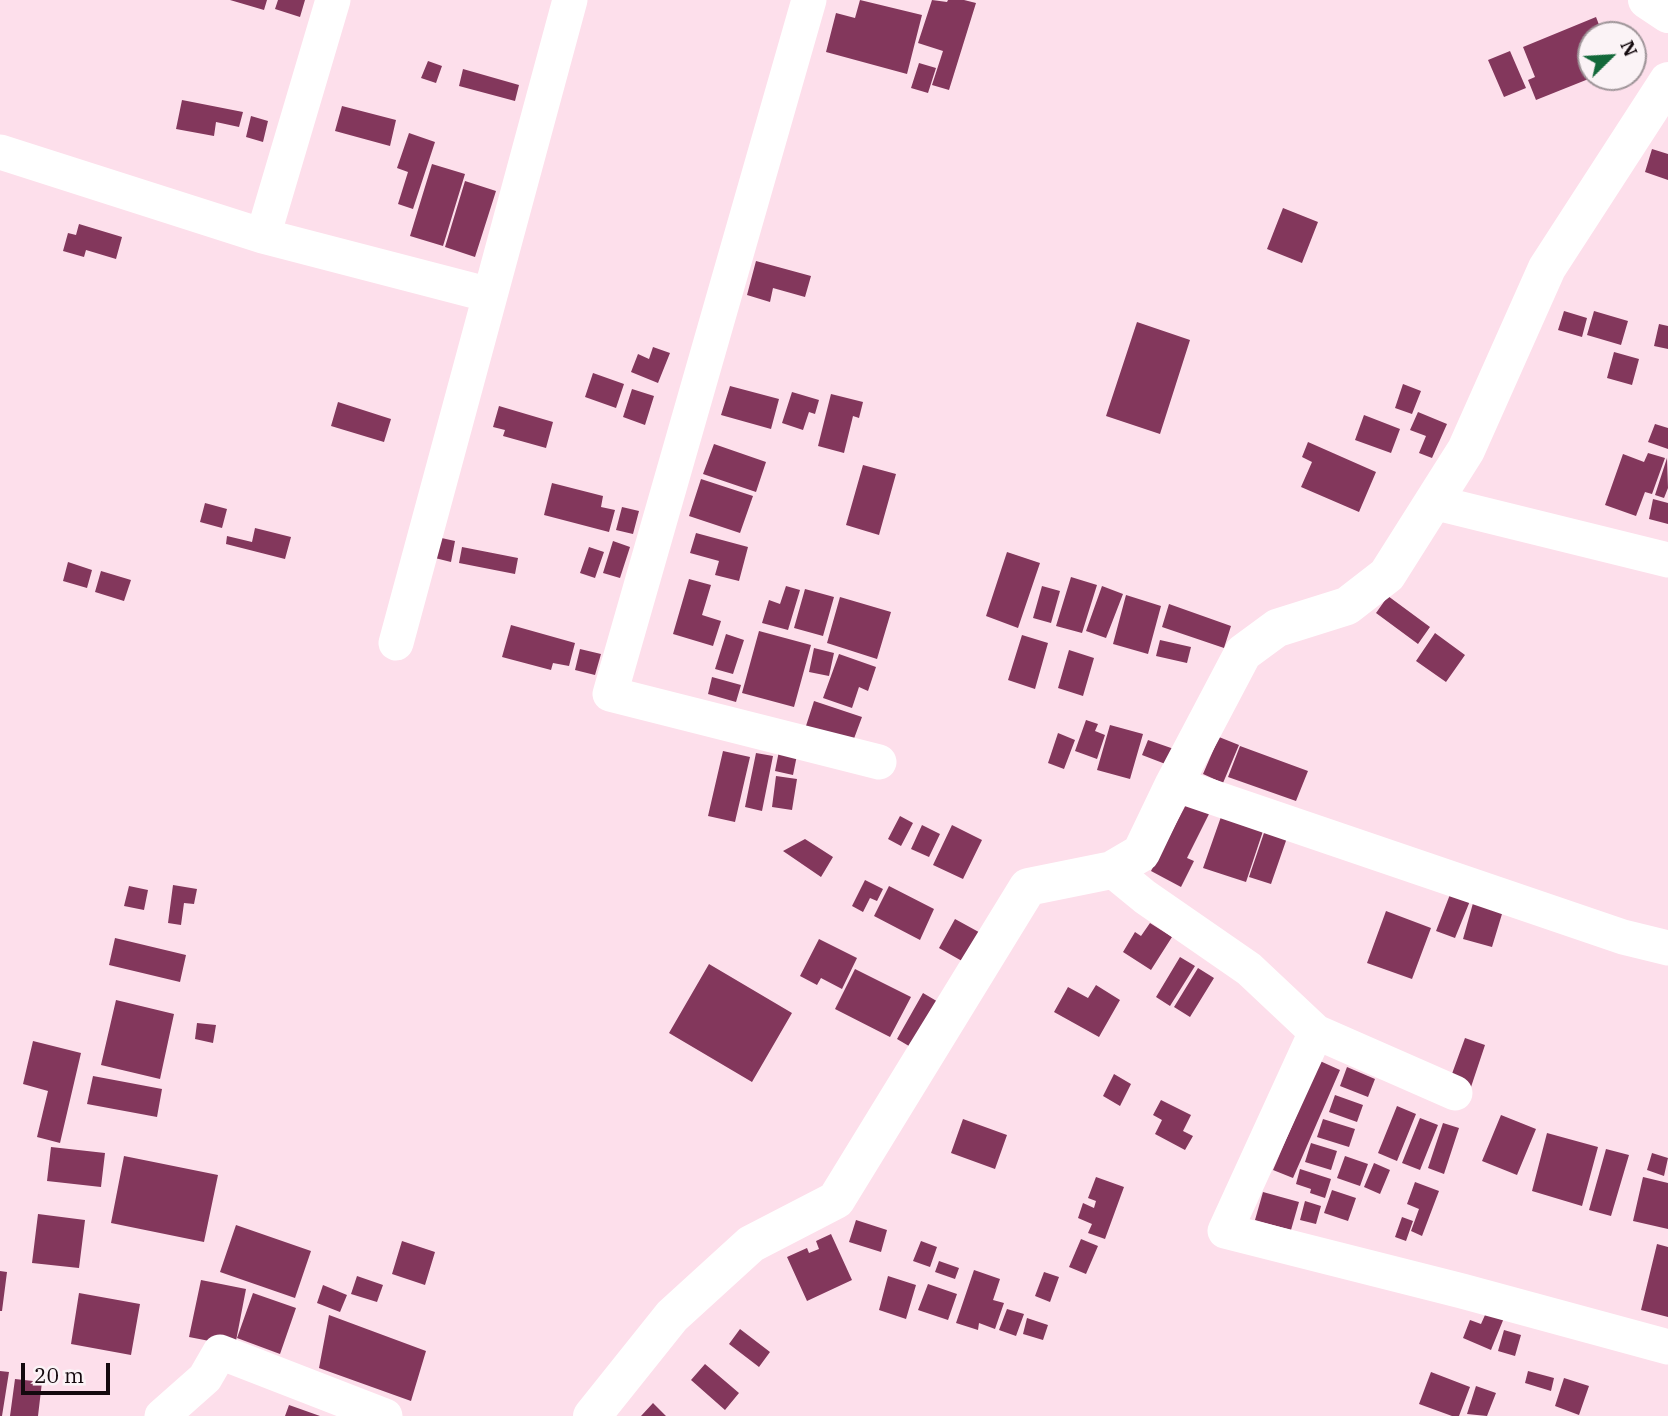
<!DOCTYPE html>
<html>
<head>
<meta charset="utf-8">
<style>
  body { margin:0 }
  #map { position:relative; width:1668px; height:1416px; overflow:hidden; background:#fddfeb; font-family:"IBM Plex Serif",serif }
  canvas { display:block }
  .north { position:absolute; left:1577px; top:21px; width:70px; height:70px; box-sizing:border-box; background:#fbf3f6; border:2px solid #9f9599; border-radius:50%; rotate:66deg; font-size:19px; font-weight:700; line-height:28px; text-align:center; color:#14090e }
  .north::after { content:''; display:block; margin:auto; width:24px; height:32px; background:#13683a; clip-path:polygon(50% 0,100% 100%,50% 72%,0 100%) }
  .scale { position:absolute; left:21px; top:1363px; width:89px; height:32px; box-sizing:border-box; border:4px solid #14090e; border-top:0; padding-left:9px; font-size:21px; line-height:24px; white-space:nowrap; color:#14090e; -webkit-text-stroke:5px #fbf3f6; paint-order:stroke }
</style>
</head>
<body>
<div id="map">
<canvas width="1668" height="1416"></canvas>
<div class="north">N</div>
<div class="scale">20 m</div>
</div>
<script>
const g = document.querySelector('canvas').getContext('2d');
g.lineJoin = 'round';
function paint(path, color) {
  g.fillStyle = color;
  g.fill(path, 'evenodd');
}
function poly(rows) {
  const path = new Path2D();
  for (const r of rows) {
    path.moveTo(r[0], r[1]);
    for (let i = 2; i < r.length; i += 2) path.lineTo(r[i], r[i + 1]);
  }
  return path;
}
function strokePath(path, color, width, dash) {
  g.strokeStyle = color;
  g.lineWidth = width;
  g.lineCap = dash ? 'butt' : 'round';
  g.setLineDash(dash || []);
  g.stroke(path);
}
const building = poly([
  [230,0,267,0,264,10],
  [278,0,305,0,300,17,275,9],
  [860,0,922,15,907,74,826,52,836,13,855,18],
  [932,0,947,2,948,0,964,0,976,3,949,90,932,85,943,51,918,43],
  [1596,17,1603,35,1591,35,1591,78,1536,100,1528,80,1535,77,1523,47],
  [1510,51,1526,88,1504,97,1488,60],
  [428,61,442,66,436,83,421,78],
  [919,63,936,68,928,93,911,88],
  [463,69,519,85,515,101,459,86],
  [182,100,243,112,239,127,216,122,214,136,176,129],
  [342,106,396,120,390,146,335,131],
  [251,116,268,121,263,142,246,137],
  [409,133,435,142,413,209,398,204,408,172,397,168],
  [1652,149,1668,154,1668,180,1645,172],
  [432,164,465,174,443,246,410,236],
  [465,181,496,191,475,257,445,247],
  [1283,208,1318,222,1302,263,1267,249],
  [79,224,122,237,116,259,86,250,84,257,63,251,68,233,76,235],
  [756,261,811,276,805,297,773,288,770,302,747,295],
  [1564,311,1587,318,1582,337,1558,330],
  [1594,311,1628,321,1621,345,1587,335],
  [1137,322,1190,340,1160,434,1106,416],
  [1659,324,1668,326,1668,349,1654,346],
  [653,347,670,353,658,383,631,372,638,354,649,359],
  [1614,352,1639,359,1632,385,1607,378],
  [593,373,624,384,616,408,585,397],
  [1403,384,1421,391,1412,414,1395,408],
  [730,386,779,399,771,429,721,415],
  [632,389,654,396,645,425,623,417],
  [792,392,819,400,815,414,809,412,803,430,782,423],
  [831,394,863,402,859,418,853,416,844,453,818,446],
  [338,402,391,419,384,442,331,426],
  [499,406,553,422,546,448,503,436,505,430,493,427],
  [1418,412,1447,424,1432,458,1419,453,1426,436,1410,430],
  [1364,415,1400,429,1391,453,1355,440],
  [1655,424,1668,428,1668,449,1648,442],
  [1308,442,1376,472,1359,512,1301,487,1312,462,1302,457],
  [714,444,766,462,756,492,703,474],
  [1648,453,1665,458,1652,494,1645,492,1636,516,1605,505,1623,454,1644,462],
  [1667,458,1668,488,1664,498,1655,495],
  [863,465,896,474,879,535,846,525],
  [701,479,753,496,740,533,689,516],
  [552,483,603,496,601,507,615,510,609,532,544,515],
  [1653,499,1668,503,1668,524,1649,519],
  [205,503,227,509,222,528,200,522],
  [622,507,639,511,633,534,616,530],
  [255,528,291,537,285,559,226,544,227,536,252,542],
  [696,533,748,547,739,581,715,575,719,561,690,553],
  [428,535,455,541,451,562,423,555],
  [613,541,630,547,620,578,603,573],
  [462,547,518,558,515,574,459,563],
  [589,547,604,552,595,578,580,573],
  [1007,552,1040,563,1018,628,986,616],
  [68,562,92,570,87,588,63,581],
  [101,571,131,580,124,601,95,592],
  [1071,577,1097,585,1082,633,1056,626],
  [689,579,711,585,702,615,721,621,713,646,673,634],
  [786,586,800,590,788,630,762,623,769,600,780,604],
  [1042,586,1060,591,1051,623,1033,618],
  [1102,586,1123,594,1106,638,1086,631],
  [805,589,834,597,823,636,794,628],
  [1126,595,1161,606,1148,654,1113,644],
  [1388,596,1430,627,1418,644,1376,613],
  [840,597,891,612,877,659,827,643],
  [1169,604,1231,626,1224,648,1162,627],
  [511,625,575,643,569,666,553,663,551,670,502,657],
  [759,631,811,645,794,707,742,693],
  [1435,633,1465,655,1446,682,1416,661],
  [726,634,744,640,733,674,715,669],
  [1022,635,1048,643,1035,689,1008,680],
  [1160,640,1191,647,1187,663,1156,656],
  [814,648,834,653,829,676,809,672],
  [580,649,601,654,595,675,575,670],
  [1069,650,1094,658,1083,696,1058,688],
  [839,654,876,667,868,691,859,687,852,708,823,698],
  [712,677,741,685,736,702,708,694],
  [814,701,862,717,852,744,805,729],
  [1086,720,1098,724,1095,731,1105,735,1097,759,1075,751],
  [1110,725,1143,734,1130,779,1097,770],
  [1058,733,1075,740,1064,769,1048,763],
  [1219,737,1239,745,1223,783,1203,774],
  [1148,740,1174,749,1168,765,1142,755],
  [780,746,798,750,793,775,775,771],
  [1240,746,1308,771,1296,801,1228,777],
  [723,751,750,757,735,822,708,816],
  [756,753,773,756,762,811,745,807],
  [776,776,797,779,792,810,772,807],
  [1189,799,1211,810,1187,858,1194,861,1181,887,1151,871],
  [1222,814,1264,828,1246,882,1203,868],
  [900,816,913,823,901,846,888,839],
  [922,825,940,834,929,857,911,849],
  [952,825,982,840,963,879,933,865],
  [1266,827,1288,835,1271,884,1249,877],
  [805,839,833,857,821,877,783,851],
  [865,880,883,889,877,901,870,898,863,912,852,906],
  [1454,884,1474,891,1455,938,1436,931],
  [173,885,197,889,194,904,184,903,181,925,168,923],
  [129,886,148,890,144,910,124,906],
  [889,886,934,909,920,940,874,916],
  [1475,896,1505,904,1492,947,1463,939],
  [1386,911,1431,928,1412,979,1367,963],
  [955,919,986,936,969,965,939,948],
  [1150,923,1172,937,1151,970,1123,952,1135,932,1141,936],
  [115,938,186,955,180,982,109,965],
  [819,939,857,958,842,989,821,978,817,985,800,976],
  [1180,957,1195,966,1170,1006,1156,997],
  [709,964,792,1013,752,1082,669,1033],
  [1198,968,1214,978,1190,1017,1174,1007],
  [855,969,911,997,890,1037,835,1009],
  [1096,985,1120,1000,1099,1037,1054,1012,1068,987,1088,998],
  [923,993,940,1003,914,1049,897,1039],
  [116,1000,174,1014,160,1079,101,1065],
  [197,1023,216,1025,213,1043,195,1039],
  [1465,1038,1485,1045,1470,1090,1449,1082],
  [33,1041,81,1053,60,1143,37,1137,48,1091,23,1084],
  [1320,1061,1340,1070,1293,1178,1273,1170],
  [1347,1067,1375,1079,1368,1097,1340,1086],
  [1114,1074,1131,1084,1120,1106,1103,1096],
  [93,1076,162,1089,157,1117,87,1104],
  [1335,1095,1363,1105,1357,1122,1329,1112],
  [1161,1100,1191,1115,1183,1131,1193,1136,1185,1150,1155,1134,1162,1120,1153,1115],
  [1397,1106,1416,1114,1397,1161,1378,1153],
  [1501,1115,1536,1129,1517,1175,1482,1161],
  [1420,1118,1438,1125,1420,1170,1402,1163],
  [963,1119,1007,1135,995,1169,951,1153],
  [1323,1119,1355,1129,1349,1147,1317,1137],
  [1443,1123,1459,1128,1444,1174,1428,1168],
  [1547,1133,1598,1147,1582,1206,1532,1191],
  [1311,1143,1337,1151,1331,1170,1305,1162],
  [51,1147,105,1153,101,1187,47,1181],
  [1606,1149,1629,1155,1611,1216,1589,1210],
  [1652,1153,1668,1158,1664,1176,1647,1170],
  [124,1156,218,1175,204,1242,111,1223],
  [1345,1156,1368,1164,1360,1186,1337,1178],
  [1374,1163,1390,1170,1380,1194,1364,1187],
  [1300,1169,1331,1179,1325,1198,1310,1193,1311,1189,1296,1184],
  [1096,1177,1124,1187,1105,1239,1088,1233,1092,1224,1078,1218,1083,1203,1094,1208,1096,1201,1088,1198],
  [1643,1177,1668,1183,1668,1229,1633,1221],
  [1415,1182,1439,1191,1422,1236,1411,1231,1419,1209,1407,1204],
  [1332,1190,1356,1198,1348,1221,1324,1213],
  [1263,1192,1299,1202,1291,1230,1255,1220],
  [1305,1201,1321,1206,1316,1224,1300,1220],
  [38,1214,85,1220,79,1268,32,1263],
  [1402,1217,1413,1221,1406,1241,1395,1237],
  [856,1220,887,1230,881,1252,849,1242],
  [236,1225,311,1251,295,1298,220,1272],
  [831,1234,852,1280,807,1301,787,1257,807,1248,809,1253,819,1249,816,1241],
  [1081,1239,1098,1246,1086,1274,1069,1267],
  [402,1241,435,1252,425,1285,392,1274],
  [921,1241,937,1247,930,1267,913,1261],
  [1657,1244,1668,1247,1668,1317,1641,1310],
  [939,1261,959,1268,955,1279,935,1272],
  [974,1270,1000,1279,993,1300,1004,1303,995,1329,979,1323,978,1330,956,1323],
  [0,1271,7,1272,2,1311,0,1311],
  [1044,1272,1059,1277,1050,1302,1035,1296],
  [357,1276,383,1285,377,1302,351,1294],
  [888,1276,916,1285,906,1319,879,1310],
  [201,1280,246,1289,235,1346,189,1337],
  [928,1284,957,1294,948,1320,918,1310],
  [323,1285,347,1295,340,1312,317,1303],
  [79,1293,140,1304,131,1355,71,1344],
  [253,1293,296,1308,280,1354,237,1338],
  [1489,1306,1506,1313,1491,1350,1463,1338,1470,1320,1481,1324],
  [1007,1309,1024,1314,1016,1336,999,1330],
  [329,1315,426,1351,411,1401,319,1368],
  [1027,1318,1048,1325,1043,1340,1023,1334],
  [740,1329,770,1352,759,1367,729,1344],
  [1504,1330,1521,1335,1515,1356,1498,1351],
  [705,1364,739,1393,725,1410,691,1380],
  [0,1371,9,1372,2,1416,0,1416],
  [1528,1371,1554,1378,1551,1391,1525,1383],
  [1431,1372,1470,1387,1459,1416,1452,1416,1419,1404],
  [1564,1378,1589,1386,1579,1415,1555,1406],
  [15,1379,42,1382,38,1416,10,1416],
  [1476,1386,1496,1393,1487,1416,1467,1414],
  [653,1403,666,1416,641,1416],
  [289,1405,320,1416,285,1416]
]);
const minor = poly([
  [809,0,610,694,879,762],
  [0,152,263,236,490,295],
  [263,236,333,0],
  [1433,502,1668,560],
  [396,643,570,0],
  [1174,784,1623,937,1668,948],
  [1112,870,1145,897,1249,969,1316,1032,1225,1231,1462,1291,1668,1347],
  [1316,1032,1455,1093],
  [162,1416,205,1378,220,1352,385,1416]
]);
const tertiary = poly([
  [1647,0,1668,14],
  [592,1416,672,1316,751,1244,836,1200,1028,887,1112,870,1141,853,1174,784,1243,653,1277,628,1347,606,1387,575,1466,450,1547,268,1668,81]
]);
paint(building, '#83375c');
strokePath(minor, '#fff', 35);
strokePath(tertiary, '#fff', 38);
</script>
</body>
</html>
